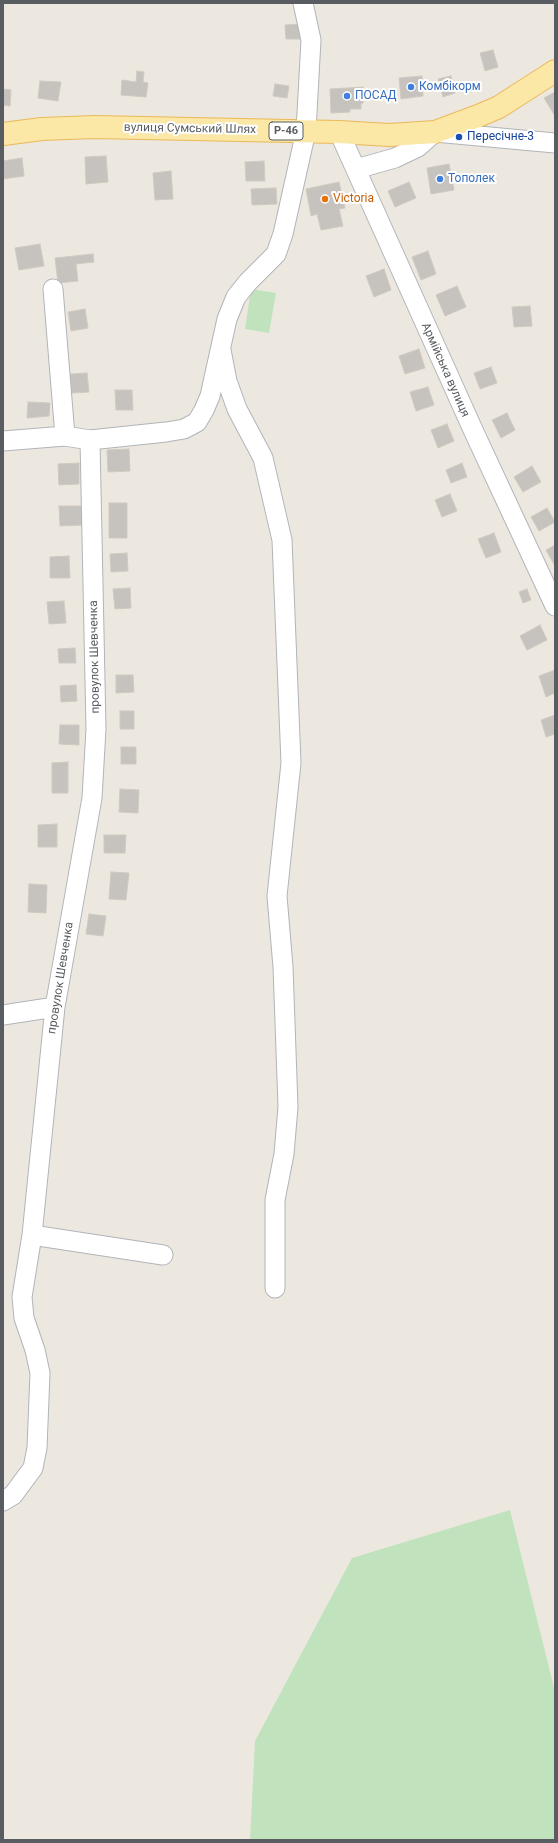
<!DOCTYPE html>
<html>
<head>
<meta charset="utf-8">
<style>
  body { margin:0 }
  #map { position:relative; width:558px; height:1843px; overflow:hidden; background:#ece8e0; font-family:Roboto,sans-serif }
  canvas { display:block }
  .frame { position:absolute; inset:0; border:4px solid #595d61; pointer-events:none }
</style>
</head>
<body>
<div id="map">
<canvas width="558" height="1843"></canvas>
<div class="frame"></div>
</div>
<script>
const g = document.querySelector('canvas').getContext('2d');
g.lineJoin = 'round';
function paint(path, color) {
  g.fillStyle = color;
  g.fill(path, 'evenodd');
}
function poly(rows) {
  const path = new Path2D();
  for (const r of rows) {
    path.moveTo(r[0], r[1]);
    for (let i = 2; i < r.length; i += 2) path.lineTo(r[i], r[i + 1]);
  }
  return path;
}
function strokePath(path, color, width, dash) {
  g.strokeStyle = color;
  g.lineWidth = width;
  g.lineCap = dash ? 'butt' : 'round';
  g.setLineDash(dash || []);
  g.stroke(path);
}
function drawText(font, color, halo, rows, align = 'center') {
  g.font = font + ' Roboto,sans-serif';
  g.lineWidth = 4;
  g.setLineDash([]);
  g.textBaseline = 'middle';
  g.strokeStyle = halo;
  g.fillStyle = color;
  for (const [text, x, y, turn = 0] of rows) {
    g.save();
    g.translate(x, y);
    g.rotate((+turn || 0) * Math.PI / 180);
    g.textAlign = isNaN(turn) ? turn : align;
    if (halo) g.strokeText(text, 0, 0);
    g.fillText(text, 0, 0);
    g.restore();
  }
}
const green = poly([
  [251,289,276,293,269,333,245,329],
  [510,1510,555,1692,555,1840,250,1840,255,1741,352,1558]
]);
const building = poly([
  [302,24,302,39,286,39,285,25,302,24],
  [493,50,498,67,485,71,480,53,493,50],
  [137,71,144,72,143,82,148,83,146,97,121,95,122,80,136,82,137,71],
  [422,76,423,96,401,99,399,78,422,76],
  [451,76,455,93,443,97,438,79,451,76],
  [40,81,61,82,58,101,38,98,40,81],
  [275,84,289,86,287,98,273,96,275,84],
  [363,87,363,103,361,104,361,109,350,109,350,112,331,113,330,89,363,87],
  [3,89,11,90,10,106,3,105,3,89],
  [555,92,555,116,544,98,555,92],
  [106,156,108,182,86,184,85,157,106,156],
  [22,158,24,176,3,179,3,161,22,158],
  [264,161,265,181,246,181,245,162,264,161],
  [449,164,454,190,431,194,427,168,449,164],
  [171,171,173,199,155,200,153,173,171,171],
  [339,182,345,208,339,209,343,226,321,230,317,214,311,216,306,189,339,182],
  [409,182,416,198,395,207,388,191,409,182],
  [276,188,277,204,252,205,251,189,276,188],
  [40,244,44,266,19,270,15,248,40,244],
  [428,251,436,274,421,280,412,257,428,251],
  [93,254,94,262,76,264,78,281,58,283,55,258,93,254],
  [384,269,391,290,374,297,366,276,384,269],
  [457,286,466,307,445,316,436,295,457,286],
  [530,306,532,326,514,327,512,307,530,306],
  [85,309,88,328,71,331,68,312,85,309],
  [419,349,425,368,405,374,399,356,419,349],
  [491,367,497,383,480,389,474,373,491,367],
  [87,373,89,392,72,393,70,374,87,373],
  [428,387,434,405,416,411,410,392,428,387],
  [115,390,132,390,133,410,116,410,115,390],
  [28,402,50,403,49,416,27,418,28,402],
  [507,413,515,430,501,438,492,420,507,413],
  [447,424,454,441,438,448,431,430,447,424],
  [129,449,130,471,108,472,107,450,129,449],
  [79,463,79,484,59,485,58,464,79,463],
  [462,463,467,477,451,483,446,470,462,463],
  [532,466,541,482,523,492,514,477,532,466],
  [450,494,457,511,442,517,435,500,450,494],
  [109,503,127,503,127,538,109,538,109,503],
  [59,506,83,506,83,525,60,526,59,506],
  [547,508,555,522,539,531,531,517,547,508],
  [494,533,501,552,486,558,478,539,494,533],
  [555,545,555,566,546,550,555,545],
  [127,553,128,571,111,572,110,554,127,553],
  [69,556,70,578,50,578,50,557,69,556],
  [130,588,131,608,115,609,113,589,130,588],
  [527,589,531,600,523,603,519,592,527,589],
  [64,601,66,623,49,624,47,602,64,601],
  [540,625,547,640,527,650,520,636,540,625],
  [75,648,76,663,59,663,58,649,75,648],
  [555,670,555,693,546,697,539,676,555,670],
  [116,675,133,675,134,692,116,693,116,675],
  [76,685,77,701,61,702,60,686,76,685],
  [120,711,134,711,134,729,120,729,120,711],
  [555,715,555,734,546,737,541,720,555,715],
  [60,725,79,725,79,745,59,744,60,725],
  [121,747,136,747,136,764,121,764,121,747],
  [68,762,68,793,52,793,52,763,68,762],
  [120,789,139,790,138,813,119,812,120,789],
  [57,824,57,847,38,847,38,825,57,824],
  [104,835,126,835,125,853,104,853,104,835],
  [111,872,129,873,126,900,109,899,111,872],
  [29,884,47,885,46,913,28,912,29,884],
  [89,914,106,916,103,936,86,934,89,914]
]);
const minor = poly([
  [339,132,474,432,555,606],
  [356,169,395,158,418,147,435,132,555,143],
  [53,289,65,436],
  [221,350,227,381,237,409,263,458,282,540,291,763,277,896,283,967,288,1107,284,1154,275,1200,275,1288],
  [3,441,65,436,90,440,166,432,184,429,197,422,204,410,210,396,227,319,236,297,248,282,276,254,283,234,306,131,311,40,303,3],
  [3,1015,55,1007],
  [32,1235,163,1255],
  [3,1501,13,1495,33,1468,37,1448,40,1373,35,1350,24,1318,22,1297,32,1235,55,1007,92,798,96,729,90,440]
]);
const major = poly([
  [3,134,42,129,94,127,339,132,389,135,435,132,478,116,499,107,555,71]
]);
const markers = [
  [411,87,4,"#3f7fe0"],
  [347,96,4,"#3f7fe0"],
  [459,137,4,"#1a4fb4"],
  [440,179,4,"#3f7fe0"],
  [325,199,4,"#e8710a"]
];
const shields = [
  [286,131,34]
];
const shieldNames = [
  ["Р-46",286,131]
];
const shopNames = [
  ["Комбікорм",419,87],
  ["ПОСАД",355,96],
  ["Тополек",448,179]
];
const streetNames = [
  ["вулиця Сумський Шлях",190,129,1],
  ["Армійська вулиця",445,370,66],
  ["провулок Шевченка",95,657,-91],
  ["провулок Шевченка",61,978,-81]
];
const transitNames = [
  ["Пересічне-3",467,137]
];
const foodNames = [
  ["Victoria",333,199]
];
paint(green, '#c0e3bd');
paint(building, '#c6c3be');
strokePath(building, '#d0c9bf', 1);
strokePath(minor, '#b1b4b8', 21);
strokePath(major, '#ebb85a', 24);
strokePath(minor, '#fff', 19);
strokePath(major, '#fbe7a6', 22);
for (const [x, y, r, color] of markers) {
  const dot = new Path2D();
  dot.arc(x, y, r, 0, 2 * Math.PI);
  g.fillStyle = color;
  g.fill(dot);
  strokePath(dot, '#fff', 1.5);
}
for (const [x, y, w] of shields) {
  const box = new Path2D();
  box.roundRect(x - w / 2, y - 9, w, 18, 3);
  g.fillStyle = '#fff';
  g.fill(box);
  strokePath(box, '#595d61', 1);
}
drawText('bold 11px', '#595d61', null, shieldNames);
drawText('12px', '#366cbe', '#fff', shopNames, 'left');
drawText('12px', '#595d61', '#fff', streetNames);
drawText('12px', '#164399', '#fff', transitNames, 'left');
drawText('12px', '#c56008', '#fff', foodNames, 'left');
</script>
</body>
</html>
